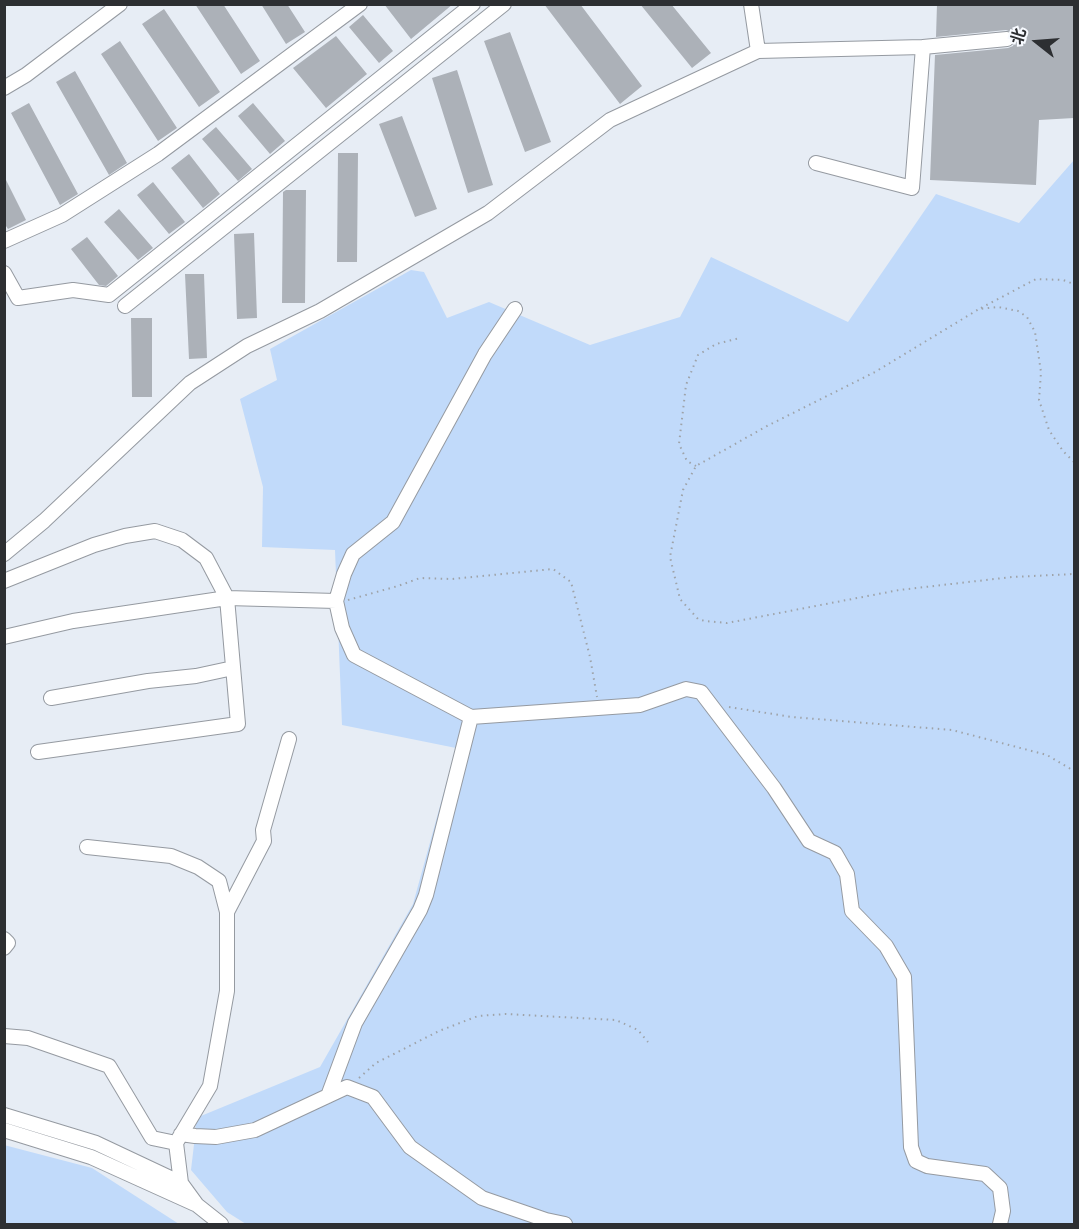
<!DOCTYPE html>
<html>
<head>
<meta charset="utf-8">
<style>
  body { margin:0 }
  #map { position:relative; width:1079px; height:1229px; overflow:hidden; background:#e7edf5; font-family:"Sofia Sans Condensed","Noto Sans SC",sans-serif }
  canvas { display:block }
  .frame { position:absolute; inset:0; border:6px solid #2d2f32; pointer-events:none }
  .north { position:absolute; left:1007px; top:12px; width:60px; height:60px; -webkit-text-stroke:4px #f7faff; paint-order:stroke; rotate:287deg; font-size:16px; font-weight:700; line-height:24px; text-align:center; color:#2d2f32 }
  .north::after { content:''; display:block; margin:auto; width:21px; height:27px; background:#2d2f32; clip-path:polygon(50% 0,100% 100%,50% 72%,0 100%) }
</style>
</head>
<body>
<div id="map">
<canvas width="1079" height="1229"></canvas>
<div class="frame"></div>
<div class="north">北</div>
</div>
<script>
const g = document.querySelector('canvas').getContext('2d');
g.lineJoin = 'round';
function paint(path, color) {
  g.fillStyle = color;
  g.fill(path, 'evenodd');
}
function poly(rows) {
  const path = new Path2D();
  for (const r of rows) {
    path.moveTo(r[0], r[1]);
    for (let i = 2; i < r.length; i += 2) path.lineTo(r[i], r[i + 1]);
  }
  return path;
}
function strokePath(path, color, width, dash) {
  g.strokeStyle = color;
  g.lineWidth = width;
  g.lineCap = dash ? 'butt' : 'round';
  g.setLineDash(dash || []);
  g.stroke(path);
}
const green = poly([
  [1074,160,1074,1224,246,1224,227,1212,191,1170,195,1136,196,1118,320,1067,413,904,456,748,342,725,335,550,262,547,263,487,240,399,277,380,270,349,411,270,424,272,447,318,489,302,590,345,680,317,711,257,848,322,936,194,1019,223],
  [4,1145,92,1168,179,1224,5,1224]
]);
const building = poly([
  [195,4,223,4,260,61,241,74],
  [261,4,287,4,305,32,286,44],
  [384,4,453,4,411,39],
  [544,4,580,4,642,86,620,104],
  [640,4,671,4,711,53,692,68],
  [937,4,1074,4,1074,118,1039,120,1036,185,930,180,935,55,1008,48,1013,46,1016,39,1014,33,1006,30,936,37],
  [164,9,220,92,199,107,142,24],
  [363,15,393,51,379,63,349,27],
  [510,32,551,142,525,152,484,41],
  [336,36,367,74,326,108,293,68],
  [120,41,177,128,158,141,101,54],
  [457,70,493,185,468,193,432,78],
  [75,71,127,163,109,175,56,82],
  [29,103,78,194,60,205,11,113],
  [253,103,285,141,270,154,238,116],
  [402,116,437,209,415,217,379,124],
  [216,127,252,169,238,181,202,139],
  [338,153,358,153,357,262,337,262],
  [189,154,220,194,203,208,171,168],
  [4,176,26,220,8,229,4,223],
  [153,182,185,222,169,234,137,195],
  [286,190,306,190,305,303,282,303,283,192],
  [119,209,153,248,138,260,104,222],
  [254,233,257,318,237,319,234,234],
  [87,237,118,276,106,286,99,285,71,249],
  [185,274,204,274,207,358,189,359],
  [131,318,152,318,152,397,132,397]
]);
const path = poly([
  [981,308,1036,279,1063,280,1074,284],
  [1074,462,1063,451,1049,430,1039,400,1041,372,1035,332,1027,317,1018,311,998,307,979,309,875,372,767,426,696,466,683,490,670,557,680,599,698,619,705,621,727,623,899,590,1012,577,1074,574],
  [696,466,687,461,679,444,686,385,698,355,716,344,740,338],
  [348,600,398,586,420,578,452,579,553,569,571,582,590,657,597,697],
  [729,707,792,717,952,730,1047,755,1074,771],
  [359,1078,376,1063,439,1031,478,1016,506,1014,616,1020,638,1030,648,1042]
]);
const minor = poly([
  [751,4,758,51],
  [923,47,1007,39],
  [4,88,26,75,120,4],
  [4,241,62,215,158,154,360,4],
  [4,273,18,298,73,290,109,295,473,4],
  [125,306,504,4],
  [4,554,44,521,190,383,247,346,320,311,488,213,610,120,758,51,923,47,912,188,816,163],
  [4,581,94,545,125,536,155,531,182,540,206,558,227,598,238,724,38,752],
  [4,637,73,621,227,598,336,601],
  [51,698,148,681,196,676,233,668],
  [471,717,640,705,686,689,701,692,774,788,809,841,835,853,847,874,852,911,886,946,904,977,911,1147,916,1161,927,1166,985,1174,1000,1188,1003,1211,1000,1224],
  [87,847,171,856,198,867,219,881,227,912,227,991,210,1086,176,1143,181,1183,197,1205,221,1224],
  [227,912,264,841,263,830,289,739],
  [4,939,8,943,4,948],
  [4,1036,28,1038,109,1066,152,1138,176,1143],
  [328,1096,355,1023,420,910,426,895,471,717,354,655,342,628,336,601,344,574,353,554,393,522,485,354,515,309],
  [4,1115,96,1143,181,1183],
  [4,1130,91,1157,195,1204],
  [181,1134,195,1136,216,1137,255,1130,347,1087,373,1097,410,1147,482,1198,546,1220,565,1224]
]);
paint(green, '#c1dafa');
paint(building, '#acb1b8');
strokePath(minor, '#959aa1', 16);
strokePath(path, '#9ea3a9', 2, [1.5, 4.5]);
strokePath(minor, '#fff', 14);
</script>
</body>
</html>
